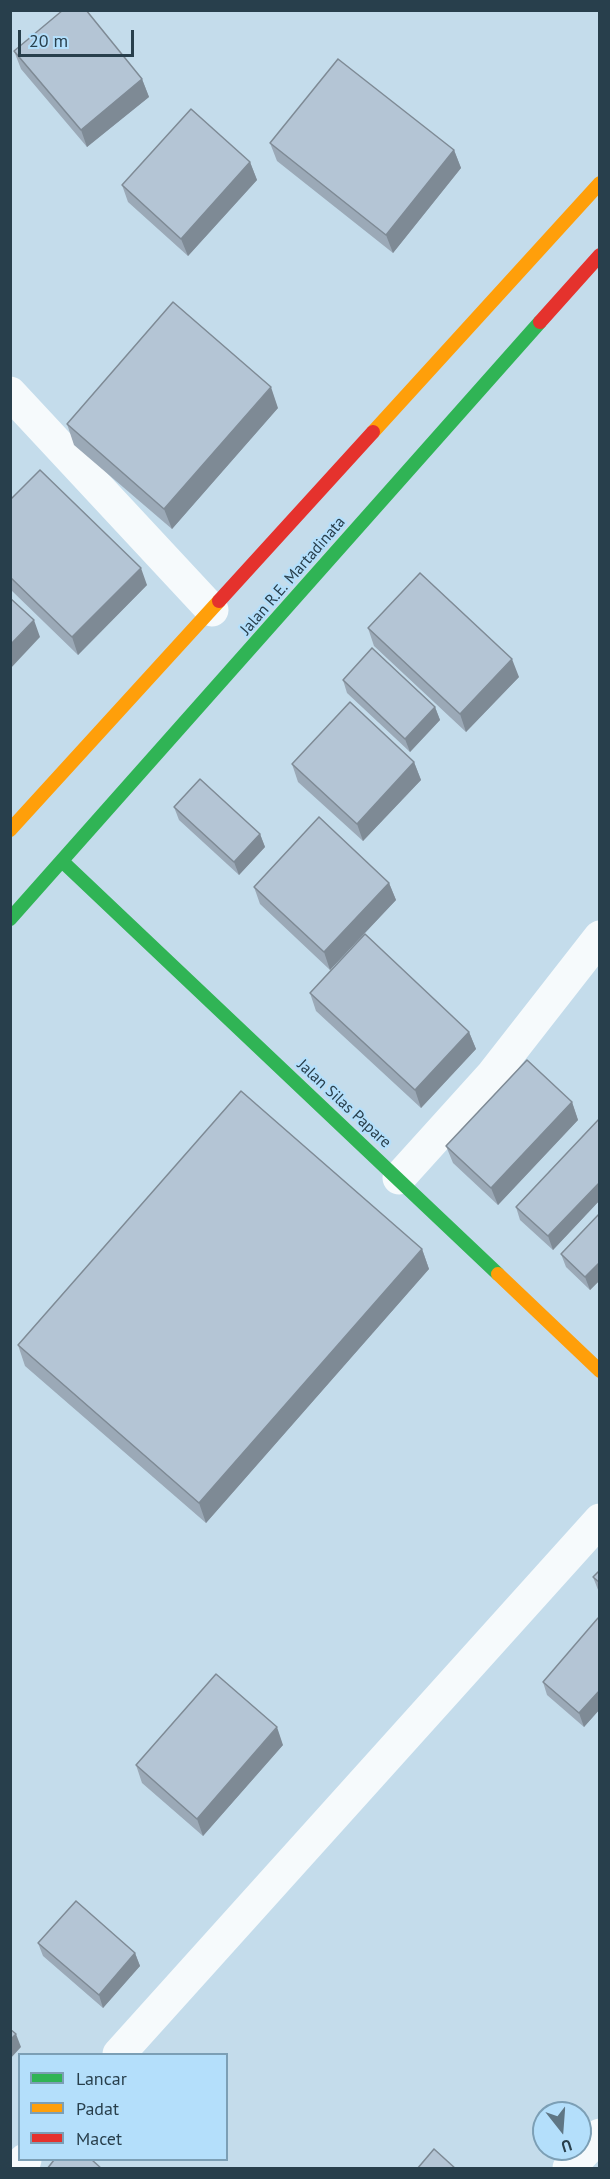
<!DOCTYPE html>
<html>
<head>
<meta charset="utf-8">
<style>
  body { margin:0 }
  #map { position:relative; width:610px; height:2179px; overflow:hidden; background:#c4dceb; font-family:"PT Sans",sans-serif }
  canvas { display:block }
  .frame { position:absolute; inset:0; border:12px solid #283f4c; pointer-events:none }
  .legend { position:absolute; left:18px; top:2053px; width:210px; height:108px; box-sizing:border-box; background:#b4dffb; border:2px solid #7c9fb5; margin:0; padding:8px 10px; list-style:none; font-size:18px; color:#283f4c }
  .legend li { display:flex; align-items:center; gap:12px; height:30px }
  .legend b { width:30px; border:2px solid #7c9fb5 }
  .north { position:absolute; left:532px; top:2101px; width:60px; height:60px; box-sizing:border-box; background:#b4dffb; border:2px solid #7c9fb5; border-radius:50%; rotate:163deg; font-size:16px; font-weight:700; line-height:24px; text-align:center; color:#283f4c }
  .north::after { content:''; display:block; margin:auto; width:21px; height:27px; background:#5f7684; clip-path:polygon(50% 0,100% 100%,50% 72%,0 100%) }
  .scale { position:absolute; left:18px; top:30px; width:116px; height:27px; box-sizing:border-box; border:3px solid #283f4c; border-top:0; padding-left:8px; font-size:18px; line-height:21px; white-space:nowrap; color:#283f4c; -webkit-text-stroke:4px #b4dffb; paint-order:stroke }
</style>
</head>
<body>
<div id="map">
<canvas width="610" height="2179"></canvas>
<div class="frame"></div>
<ul class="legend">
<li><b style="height:8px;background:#30b455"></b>Lancar</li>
<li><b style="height:8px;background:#ff9f0a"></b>Padat</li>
<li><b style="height:8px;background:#e5322d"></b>Macet</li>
</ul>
<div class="north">U</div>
<div class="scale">20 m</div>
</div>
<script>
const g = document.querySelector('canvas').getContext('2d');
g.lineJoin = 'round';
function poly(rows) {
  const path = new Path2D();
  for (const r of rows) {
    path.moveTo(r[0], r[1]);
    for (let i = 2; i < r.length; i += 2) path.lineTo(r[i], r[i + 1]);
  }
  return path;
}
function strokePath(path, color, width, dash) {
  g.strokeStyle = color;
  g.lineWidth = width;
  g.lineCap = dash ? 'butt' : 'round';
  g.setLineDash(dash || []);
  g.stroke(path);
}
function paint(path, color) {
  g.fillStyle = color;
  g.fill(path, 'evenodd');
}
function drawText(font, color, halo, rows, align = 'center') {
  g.font = font + ' "PT Sans",sans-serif';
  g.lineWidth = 4.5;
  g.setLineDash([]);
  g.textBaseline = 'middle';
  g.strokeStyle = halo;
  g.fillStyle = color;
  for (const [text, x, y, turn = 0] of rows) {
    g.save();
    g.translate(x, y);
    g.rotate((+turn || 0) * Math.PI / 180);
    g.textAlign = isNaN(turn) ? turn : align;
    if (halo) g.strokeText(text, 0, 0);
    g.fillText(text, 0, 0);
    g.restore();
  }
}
const street = poly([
  [10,393,212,610],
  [399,1178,493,1074,600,937],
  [119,2054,600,1520],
  [17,2168,25,2160],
  [569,2168,600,2135]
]);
const fast = poly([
  [63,862,498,1274],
  [10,919,540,322]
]);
const slow = poly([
  [373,432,600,183],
  [10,830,219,601],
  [498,1274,600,1371]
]);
const jam = poly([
  [540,322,600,255],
  [219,601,373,432]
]);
const wall = poly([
  [14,51,142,79,149,97,87,147,21,69],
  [270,143,454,150,461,168,393,253,277,161],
  [250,162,257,180,188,256,128,202,122,185],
  [278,408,172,529,74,445,67,424],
  [10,500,147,585,78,655,10,589],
  [368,628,519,677,466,732,374,646],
  [343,680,435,707,440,720,410,752,347,693],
  [414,762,421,780,363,841,298,782,292,764],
  [174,807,260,834,265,847,239,875,179,820],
  [389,883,396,900,330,970,260,904,254,887],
  [310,993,469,1032,476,1049,421,1108,316,1011],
  [572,1102,578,1120,498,1205,453,1163,446,1146],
  [600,1118,600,1200,553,1250,520,1220,516,1207],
  [600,1213,600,1280,590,1290,566,1267,561,1254],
  [422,1249,429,1269,206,1523,25,1366,18,1345],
  [600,1570,600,1595,593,1577],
  [600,1619,600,1709,584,1727,547,1695,543,1682],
  [283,1745,203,1836,142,1783,136,1765],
  [38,1943,135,1953,140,1966,103,2008,43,1956]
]);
const shadedWall = poly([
  [142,79,149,97,87,147,81,130],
  [454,150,461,168,393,253,386,235],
  [250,162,257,180,188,256,181,239],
  [271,387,278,408,172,529,164,509],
  [141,568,147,585,78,655,72,637],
  [34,620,40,637,10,669,10,645],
  [512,659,519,677,466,732,460,714],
  [435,707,440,720,410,752,405,739],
  [414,762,421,780,363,841,357,824],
  [260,834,265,847,239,875,234,862],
  [389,883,396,900,330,970,324,952],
  [469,1032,476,1049,421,1108,415,1090],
  [572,1102,578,1120,498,1205,491,1188],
  [600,1182,600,1200,553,1250,548,1236],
  [422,1249,429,1269,206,1523,199,1503],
  [600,1262,600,1280,590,1290,585,1277],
  [600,1690,600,1709,584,1727,579,1713],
  [277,1727,283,1745,203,1836,197,1819],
  [135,1953,140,1966,103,2008,99,1995],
  [16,2034,21,2047,10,2059,10,2040]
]);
const building = poly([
  [63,10,86,10,142,79,81,130,14,51,63,10],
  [338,59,454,150,386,235,270,143,338,59],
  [191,109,250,162,181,239,122,185,191,109],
  [173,302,271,387,164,509,67,424,173,302],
  [40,470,141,568,72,637,10,577,10,500,40,470],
  [420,573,512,659,460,714,368,628,420,573],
  [10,598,34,620,10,645,10,598],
  [372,648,435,707,405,739,343,680,372,648],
  [350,702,414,762,357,824,292,764,350,702],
  [200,779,260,834,234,862,174,807,200,779],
  [319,817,389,883,324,952,254,887,319,817],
  [365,934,469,1032,415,1090,310,993,365,934],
  [527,1060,572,1102,491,1188,446,1146,527,1060],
  [241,1091,422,1249,199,1503,18,1345,241,1091],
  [600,1118,600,1182,548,1236,516,1207,600,1118],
  [600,1213,600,1262,585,1277,561,1254,600,1213],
  [600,1570,600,1583,593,1577,600,1570],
  [598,1618,600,1619,600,1690,579,1713,543,1682,598,1618],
  [216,1674,277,1727,197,1819,136,1765,216,1674],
  [76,1901,135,1953,99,1995,38,1943,76,1901],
  [10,2029,16,2034,10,2040,10,2029],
  [434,2149,456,2169,417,2169,434,2149],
  [54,2160,92,2160,102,2169,47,2169,54,2160]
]);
const streetNames = [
  ["Jalan R.E. Martadinata",293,576,-49],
  ["Jalan Silas Papare",344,1104,43]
];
strokePath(street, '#f6fafc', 33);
strokePath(fast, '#30b455', 14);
strokePath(slow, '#ff9f0a', 14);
strokePath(jam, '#e5322d', 14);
paint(wall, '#9ba9b7');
paint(shadedWall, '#7e8a95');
paint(building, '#b4c5d5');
strokePath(building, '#7e8a95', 1.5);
drawText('16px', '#283f4c', '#b4dffb', streetNames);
</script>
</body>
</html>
